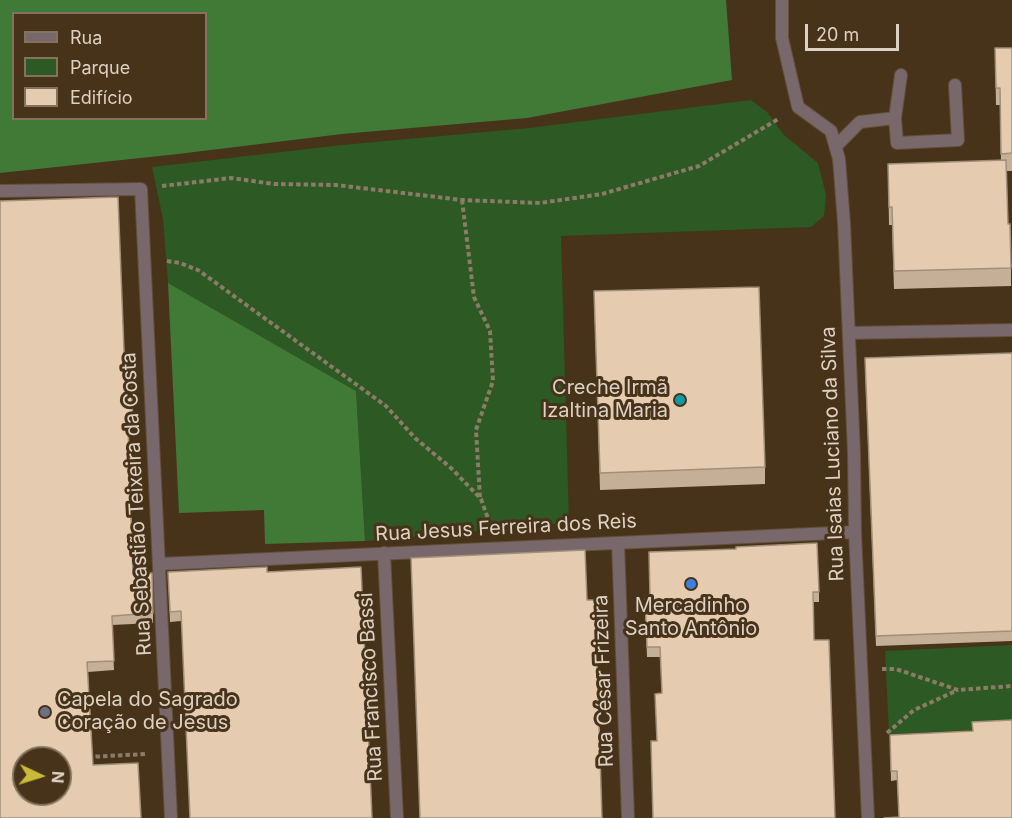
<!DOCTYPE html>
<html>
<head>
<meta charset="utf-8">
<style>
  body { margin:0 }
  #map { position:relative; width:1012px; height:818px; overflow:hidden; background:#46331a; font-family:Inter,sans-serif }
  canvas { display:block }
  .legend { position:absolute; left:12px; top:12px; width:195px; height:108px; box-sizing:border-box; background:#46331a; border:2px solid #82725e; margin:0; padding:8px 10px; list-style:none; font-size:18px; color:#ddd1c3 }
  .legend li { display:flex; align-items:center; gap:12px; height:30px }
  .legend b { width:30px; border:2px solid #82725e }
  .north { position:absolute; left:12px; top:746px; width:60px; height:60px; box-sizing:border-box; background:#46331a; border:2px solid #82725e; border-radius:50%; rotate:94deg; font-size:16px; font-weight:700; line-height:24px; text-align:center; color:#ddd1c3 }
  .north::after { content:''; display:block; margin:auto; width:21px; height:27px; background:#cbba39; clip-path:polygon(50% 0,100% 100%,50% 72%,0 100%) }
  .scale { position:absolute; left:805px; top:24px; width:94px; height:27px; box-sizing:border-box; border:3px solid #ddd1c3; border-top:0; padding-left:8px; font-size:18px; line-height:21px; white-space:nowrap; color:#ddd1c3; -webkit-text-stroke:4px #46331a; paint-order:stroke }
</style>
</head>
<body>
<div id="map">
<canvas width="1012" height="818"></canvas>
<ul class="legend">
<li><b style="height:8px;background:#78676b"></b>Rua</li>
<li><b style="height:16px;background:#2c5924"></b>Parque</li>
<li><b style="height:16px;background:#e5ccb0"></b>Edifício</li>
</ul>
<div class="north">N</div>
<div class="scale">20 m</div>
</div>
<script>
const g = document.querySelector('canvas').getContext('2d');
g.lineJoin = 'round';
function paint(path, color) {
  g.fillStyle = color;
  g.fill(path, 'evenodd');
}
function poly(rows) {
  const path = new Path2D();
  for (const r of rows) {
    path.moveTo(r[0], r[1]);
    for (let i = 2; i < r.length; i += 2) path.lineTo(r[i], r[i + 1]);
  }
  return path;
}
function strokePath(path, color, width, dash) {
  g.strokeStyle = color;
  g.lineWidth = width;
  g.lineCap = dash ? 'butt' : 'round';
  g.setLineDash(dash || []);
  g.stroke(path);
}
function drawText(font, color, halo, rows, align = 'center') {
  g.font = font + ' Inter,sans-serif';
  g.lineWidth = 6;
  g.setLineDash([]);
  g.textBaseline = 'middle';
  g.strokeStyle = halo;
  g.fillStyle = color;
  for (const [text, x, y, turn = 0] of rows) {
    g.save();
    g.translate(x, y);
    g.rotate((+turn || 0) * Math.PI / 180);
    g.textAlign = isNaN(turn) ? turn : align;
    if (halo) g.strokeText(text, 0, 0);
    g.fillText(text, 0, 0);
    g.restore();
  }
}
const green = poly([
  [751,100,767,112,784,135,818,163,826,195,824,216,811,227,561,236,569,523,365,541,356,391,168,283,163,219,152,167,342,145,529,128],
  [1012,645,1012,728,889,734,885,651]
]);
const forest = poly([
  [0,0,726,0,732,80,527,118,342,134,178,154,0,173],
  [14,14,206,14,206,118,14,118],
  [168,283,356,391,365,541,265,544,264,510,179,513]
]);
const path = poly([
  [162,186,231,178,274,184,336,185,462,200,540,203,602,194,699,166,780,118],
  [462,200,474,297,490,331,493,381,476,430,480,498],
  [167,261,180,263,198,270,386,406,415,438,451,468,481,499,491,527],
  [882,669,896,669,958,690,1012,686],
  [887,733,914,710,958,690],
  [88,757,146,754]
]);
const lane = poly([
  [895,118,897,143,958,140,955,85],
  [836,146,860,122,895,118,901,75]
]);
const street = poly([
  [782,0,782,38,798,107,831,131,839,159,844,223,854,453,855,532,868,818],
  [0,191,141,189,171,818],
  [849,333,1012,330],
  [618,543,628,818],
  [384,553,397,818],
  [159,564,855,532]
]);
const wall = poly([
  [995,48,1012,48,1012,171,1006,171,1008,224,1011,268,1011,286,894,289,892,225,889,225,888,164,1001,161,1000,105,996,105],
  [594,291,765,467,765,484,600,490],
  [1012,353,1012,641,876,646,865,368],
  [125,376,133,426,133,435,129,436,133,574,153,613,153,623,112,625,114,670,88,672,93,765,0,818],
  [168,572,267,572,181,621,170,622],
  [819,592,819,602,813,602,657,741,662,693,660,657,647,657,645,599],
  [1012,720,899,817,897,780,891,781,890,735,972,731]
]);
const building = poly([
  [995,48,1012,48,1012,153,1001,154,1000,88,996,88,995,48],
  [1006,160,1008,224,1010,224,1011,268,894,271,892,207,889,207,888,164,1006,160],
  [118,197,125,376,131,375,133,426,128,426,133,574,152,573,153,613,112,616,114,661,87,662,93,765,138,763,141,818,0,818,0,201,118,197],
  [24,758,60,758,60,794,24,794,24,758],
  [759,287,765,467,600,473,594,291,759,287],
  [1012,353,1012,631,876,636,865,358,1012,353],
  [817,543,819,592,813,592,814,640,829,640,835,818,653,818,651,741,657,741,655,694,662,693,660,647,647,647,645,599,650,598,649,552,736,549,736,547,817,543],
  [585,550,587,600,595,600,602,818,420,818,411,558,585,550],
  [267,567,267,572,361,567,372,818,190,818,181,611,170,612,168,572,267,567],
  [1012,720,1012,818,884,818,899,817,897,771,891,771,890,735,973,731,972,722,1012,720]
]);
const markers = [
  [680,400,6,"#0f9aa8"],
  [691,584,6,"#3f7fe0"],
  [45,712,6,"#6b7280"]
];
const poiNames = [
  ["Creche Irmã",668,388],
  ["Izaltina Maria",668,411],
  ["Mercadinho",691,606,"center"],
  ["Santo Antônio",691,629,"center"],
  ["Capela do Sagrado",57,700,"left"],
  ["Coração de Jesus",57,723,"left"]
];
const streetNames = [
  ["Rua Isaias Luciano da Silva",833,454,-92],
  ["Rua Sebastião Teixeira da Costa",137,504,-93],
  ["Rua Jesus Ferreira dos Reis",506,528,-3],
  ["Rua César Frizeira",604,681,-92],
  ["Rua Francisco Bassi",371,687,-93]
];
paint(green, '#2c5924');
paint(forest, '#407a36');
strokePath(lane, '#614f38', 14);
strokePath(street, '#614f38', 14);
strokePath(path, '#8b7b67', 4, [4.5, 3]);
strokePath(lane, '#78676b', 12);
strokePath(street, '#78676b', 12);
paint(wall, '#c5af97');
paint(building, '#e5ccb0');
strokePath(building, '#a08f7b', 1.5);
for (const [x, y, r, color] of markers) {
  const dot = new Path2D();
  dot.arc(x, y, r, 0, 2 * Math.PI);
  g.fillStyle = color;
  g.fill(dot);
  strokePath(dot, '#46331a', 2);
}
drawText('20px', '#ddd1c3', '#46331a', poiNames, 'right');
drawText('20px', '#ddd1c3', '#46331a', streetNames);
</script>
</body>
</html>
